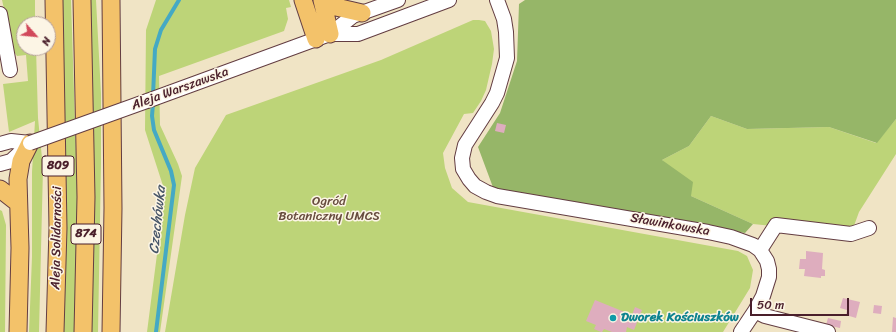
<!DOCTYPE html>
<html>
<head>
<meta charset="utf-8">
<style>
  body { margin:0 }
  #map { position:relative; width:896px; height:332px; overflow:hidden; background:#f0e4c5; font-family:Sriracha,sans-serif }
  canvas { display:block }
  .north { position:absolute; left:16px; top:16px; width:40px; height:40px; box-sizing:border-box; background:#fcf5e5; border:1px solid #b59f9b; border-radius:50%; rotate:117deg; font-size:11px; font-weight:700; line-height:16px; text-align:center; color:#4a1f2b }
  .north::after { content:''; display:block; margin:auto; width:14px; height:18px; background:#d1495b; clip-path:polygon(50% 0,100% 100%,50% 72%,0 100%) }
  .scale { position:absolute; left:750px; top:298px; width:99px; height:18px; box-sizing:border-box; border:2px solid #4a1f2b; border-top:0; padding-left:5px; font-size:12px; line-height:14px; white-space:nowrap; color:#4a1f2b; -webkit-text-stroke:3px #fcf5e5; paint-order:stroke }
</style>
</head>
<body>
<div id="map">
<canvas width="896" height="332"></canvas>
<div class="north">N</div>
<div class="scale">50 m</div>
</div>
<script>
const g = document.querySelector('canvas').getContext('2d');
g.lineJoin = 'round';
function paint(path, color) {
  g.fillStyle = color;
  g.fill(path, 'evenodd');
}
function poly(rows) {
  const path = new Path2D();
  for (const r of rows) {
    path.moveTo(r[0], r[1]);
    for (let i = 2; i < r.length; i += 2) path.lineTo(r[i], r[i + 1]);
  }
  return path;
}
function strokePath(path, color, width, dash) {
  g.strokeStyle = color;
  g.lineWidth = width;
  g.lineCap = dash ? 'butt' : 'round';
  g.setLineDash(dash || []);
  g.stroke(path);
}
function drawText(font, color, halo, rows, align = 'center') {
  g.font = font + ' Sriracha,sans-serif';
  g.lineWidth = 3;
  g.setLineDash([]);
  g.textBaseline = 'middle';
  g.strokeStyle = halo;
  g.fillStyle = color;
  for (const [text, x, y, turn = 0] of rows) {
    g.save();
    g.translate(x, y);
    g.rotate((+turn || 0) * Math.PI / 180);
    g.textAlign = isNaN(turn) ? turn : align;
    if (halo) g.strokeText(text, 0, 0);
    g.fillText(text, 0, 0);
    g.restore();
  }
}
const green = poly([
  [2,0,35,0,35,24,24,24,24,48,36,48,38,118,43,168,39,332,29,332,32,257,32,172,35,121,9,132,3,84,28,81,26,55,17,56,14,52],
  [60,0,71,0,78,215,75,332,62,332,65,282,66,152],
  [88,0,96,0,101,94,101,164,98,332,89,332,94,181],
  [156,0,289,0,291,7,286,8,288,19,284,31,159,76,160,125,178,164,182,176,160,332,147,332,165,192,145,130,146,30],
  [473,20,479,20,485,21,491,31,494,49,492,64,486,90,481,101,473,113,464,114,443,153,445,168,452,188,468,202,738,251,747,256,753,270,750,288,723,332,165,332,185,215,195,168,226,115,381,60],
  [711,116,747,129,829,127,876,143,896,119,896,154,859,212,851,234,753,224,691,196,662,160,689,146],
  [0,210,2,211,6,225,5,332,0,332]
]);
const forest = poly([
  [525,0,896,0,896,119,877,143,829,127,747,129,711,116,689,146,662,160,693,182,691,196,753,224,745,233,494,190,478,147,500,113,517,61,519,4]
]);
const stream = poly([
  [153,96,155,49,161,30,179,0],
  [153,103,152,116,154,130,171,171,174,185,156,332]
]);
const building = poly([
  [497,123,506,125,504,133,495,131],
  [806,251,823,253,822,269,825,270,825,276,821,276,821,278,804,276,805,269,799,269,800,259,806,259],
  [843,298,860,302,856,318,846,315,847,310,840,308],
  [595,300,632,315,635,307,642,310,634,330,627,327,626,332,612,332,604,329,602,332,601,332,594,329,596,325,586,321],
  [874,305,882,306,881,314,873,313],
  [893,317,896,318,896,332,892,332],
  [828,318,841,321,840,328,826,325]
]);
const minor = poly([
  [497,0,504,19,506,32,507,58,497,93,492,103,465,145,462,158,463,169,469,179,475,186,486,192,497,196,708,232,731,237,753,245,760,250,767,261,769,269,769,277,763,296,755,311,741,332],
  [0,14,10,70],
  [330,34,358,34,449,0],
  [147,101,330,34,353,16,398,0],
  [0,144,11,141,30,143],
  [0,164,11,161,27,146],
  [760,250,776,225,851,234,869,228],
  [755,311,765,316,828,332]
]);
const major = poly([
  [54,0,58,228,55,332],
  [82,0,86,197,83,332],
  [303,0,316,39],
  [322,0,330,34],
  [326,0,329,4,336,7,362,13],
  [0,189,18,203],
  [18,332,20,248,18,179,21,161,30,143],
  [111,332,113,208,111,0]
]);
const minorBridge = poly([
  [30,143,147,101]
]);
const markers = [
  [613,318,4,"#0f9aa8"]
];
const shields = [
  [58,166,32],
  [86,234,30]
];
const shieldNames = [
  ["809",58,166],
  ["874",86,234]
];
const streetNames = [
  ["Aleja Warszawska",180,89,-20],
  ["Sławinkowska",670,225,10],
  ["Aleja Solidarności",57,238,-89]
];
const parkNames = [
  ["Ogród",329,202],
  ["Botaniczny UMCS",329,217]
];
const cultureNames = [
  ["Dworek Kościuszków",621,318]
];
const waterNames = [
  ["Czechówka",158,220,-84]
];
paint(green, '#bdd478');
paint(forest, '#96b668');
strokePath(stream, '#44a9c4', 4);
paint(building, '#deadbe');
strokePath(minor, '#633d42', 16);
strokePath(major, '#633d42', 19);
strokePath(minor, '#fff', 14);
strokePath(major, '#f3c26a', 17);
strokePath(minorBridge, '#633d42', 16, []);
strokePath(minorBridge, '#fff', 14);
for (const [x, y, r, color] of markers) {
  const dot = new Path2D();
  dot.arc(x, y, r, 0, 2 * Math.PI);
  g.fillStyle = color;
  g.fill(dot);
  strokePath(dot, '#fcf5e5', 1.5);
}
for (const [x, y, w] of shields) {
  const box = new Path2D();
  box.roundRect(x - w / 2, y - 10, w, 20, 3);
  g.fillStyle = '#fcf5e5';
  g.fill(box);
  strokePath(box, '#4a1f2b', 1);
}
drawText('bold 12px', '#4a1f2b', null, shieldNames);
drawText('13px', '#4a1f2b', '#fcf5e5', streetNames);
drawText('13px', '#674c3e', '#fcf5e5', parkNames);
drawText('bold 13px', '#0d838f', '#fcf5e5', cultureNames, 'left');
drawText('italic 14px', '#485668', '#fcf5e5', waterNames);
</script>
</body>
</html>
